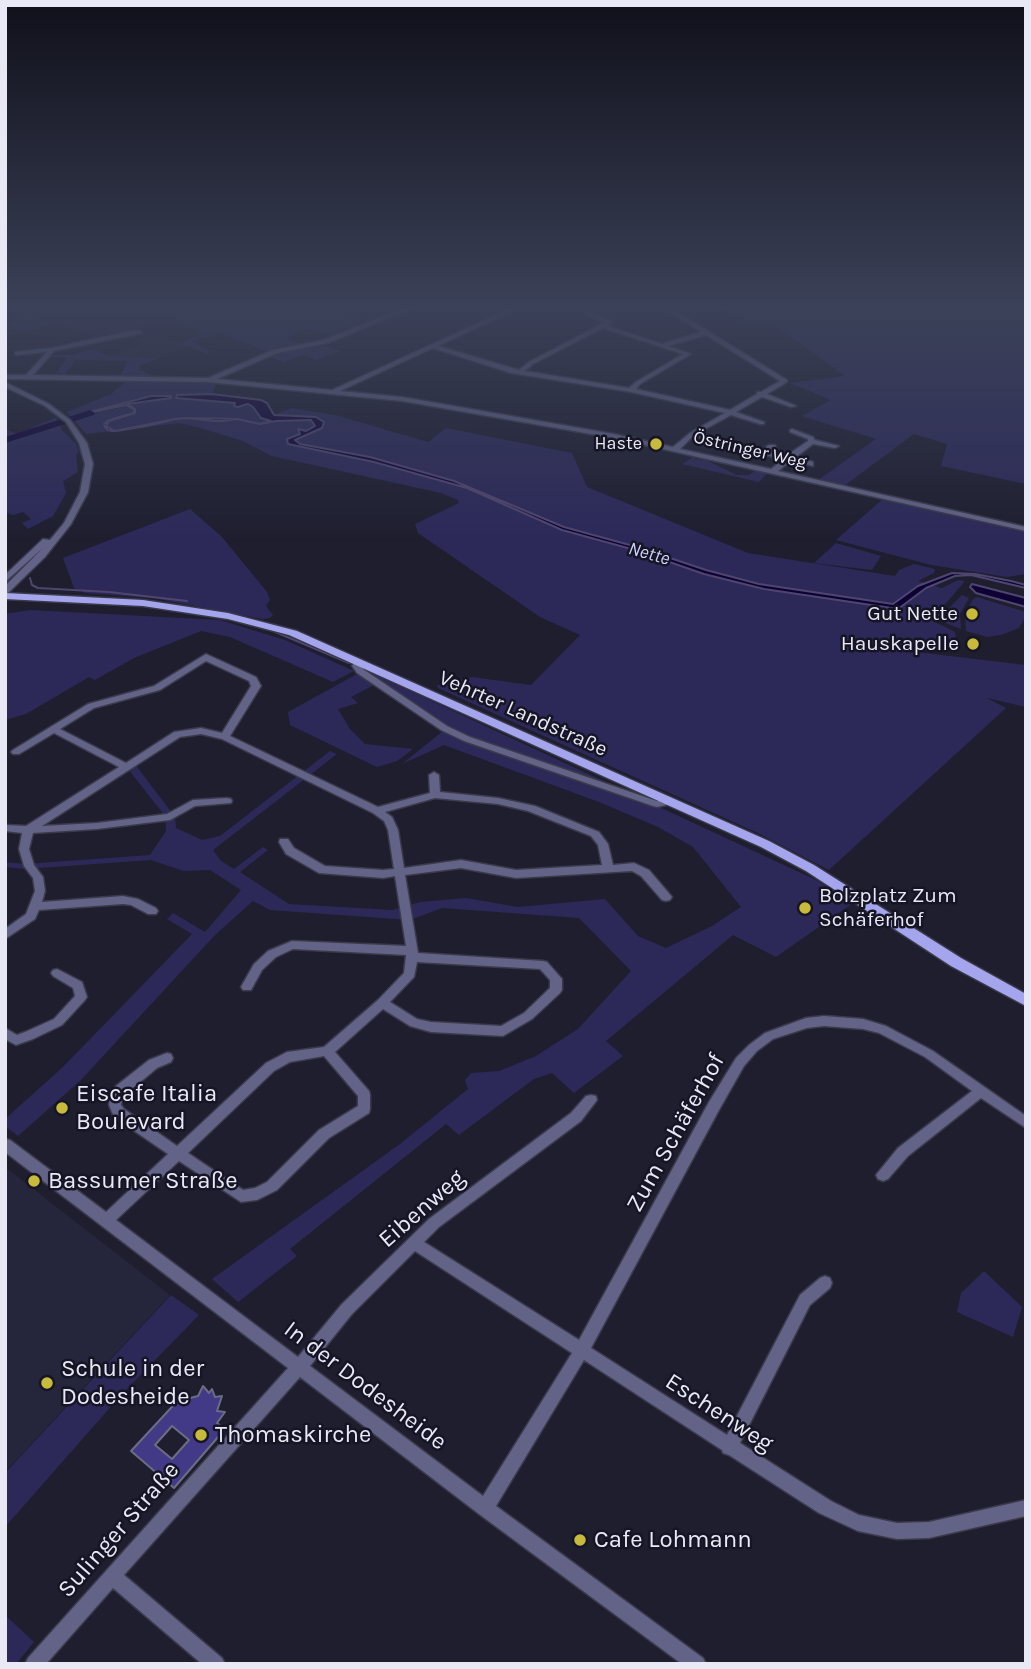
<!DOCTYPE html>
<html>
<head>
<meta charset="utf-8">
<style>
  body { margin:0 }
  #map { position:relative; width:1031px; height:1669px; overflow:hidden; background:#1e1e2f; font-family:Karla,sans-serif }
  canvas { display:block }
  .frame { position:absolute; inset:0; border:7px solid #e9e9f5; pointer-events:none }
</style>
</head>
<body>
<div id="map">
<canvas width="1031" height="1669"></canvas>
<div class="frame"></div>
</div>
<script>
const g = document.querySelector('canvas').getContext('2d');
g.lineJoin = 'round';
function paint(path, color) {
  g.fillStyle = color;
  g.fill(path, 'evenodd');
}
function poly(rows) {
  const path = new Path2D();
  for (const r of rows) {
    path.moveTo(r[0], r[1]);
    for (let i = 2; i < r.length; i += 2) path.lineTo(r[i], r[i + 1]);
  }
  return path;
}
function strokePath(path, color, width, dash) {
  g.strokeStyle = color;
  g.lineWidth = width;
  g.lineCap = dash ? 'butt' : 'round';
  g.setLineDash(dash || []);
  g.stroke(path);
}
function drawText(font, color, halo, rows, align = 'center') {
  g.font = font + ' Karla,sans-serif';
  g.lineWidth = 5;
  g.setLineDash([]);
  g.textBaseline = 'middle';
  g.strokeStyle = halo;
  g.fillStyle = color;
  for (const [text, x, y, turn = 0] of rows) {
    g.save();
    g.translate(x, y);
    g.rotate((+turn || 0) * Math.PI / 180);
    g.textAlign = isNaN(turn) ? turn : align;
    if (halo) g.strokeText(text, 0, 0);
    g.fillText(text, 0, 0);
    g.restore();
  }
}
const built = poly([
  [56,307,147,307,167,314,163,316,168,319,145,327,96,337,33,315],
  [155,333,189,347,160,358,111,356,143,344,137,340],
  [5,1167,170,1295,5,1472]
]);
const green = poly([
  [35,307,56,307,34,315,53,323,23,333,5,324,17,319,11,316],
  [147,307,161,307,174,312,188,307,368,307,348,315,363,320,327,335,308,328,285,338,302,345,267,352,222,333,192,341,209,351,219,349,206,354,179,343,204,333,162,316,166,314],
  [708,307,1026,307,1026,484,941,466,947,444,914,434,844,486,818,480,876,439,802,416,831,400,790,383,845,376,772,324,746,324,722,307],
  [326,346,340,351,316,360,303,355,284,362,270,357,293,349],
  [93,349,108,356,160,358,141,365,139,369,154,377,120,376,128,361,76,360,65,374,56,373,67,358,51,357,53,355,74,355],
  [128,380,217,381,212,394,205,400,235,403,242,407,250,405,263,420,291,408,335,415,428,442,446,428,572,453,587,487,748,553,895,576,899,570,914,564,935,569,934,573,918,581,942,588,958,580,965,581,942,608,923,616,955,632,956,637,946,643,920,640,902,644,899,650,1026,665,1026,707,987,698,1006,708,829,870,760,834,438,688,437,685,472,677,531,685,580,635,540,617,418,533,415,524,459,503,458,500,441,493,272,456,243,441,190,425,179,423,86,434,73,419,152,400,153,396,71,417,67,412,111,394],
  [55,418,60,423,61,429,76,444,79,453,76,454,78,472,63,481,66,493,53,516,28,529,22,523,31,519,23,512,13,515,5,512,5,429,17,434],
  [695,456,697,456,695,459,706,460,737,475,749,475,756,470,768,472,759,482,682,464],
  [883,499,1026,531,1026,574,1007,577,931,565,836,540],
  [190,509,222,537,267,592,270,600,266,606,273,615,270,618,263,619,153,598,85,593,74,588,63,558],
  [836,543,881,556,872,570,814,563],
  [962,595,969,598,960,614,961,629,930,617,947,610],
  [977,597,1026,612,1026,616,1019,628,1001,635,987,637,966,631,965,614,973,599],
  [30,610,220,620,285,640,354,671,333,682,230,637,201,631,134,658,95,680,89,677,26,714,5,720,5,614],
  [365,670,816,880,853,903,776,957,733,935,606,1041,623,1056,574,1093,552,1073,534,1079,459,1135,446,1124,290,1249,297,1256,238,1302,212,1279,400,1144,468,1089,465,1080,471,1073,499,1071,536,1056,578,1029,631,971,579,918,442,908,410,920,270,910,253,901,215,935,80,1081,18,1136,5,1126,5,1119,62,1068,192,934,167,919,173,913,205,932,241,890,210,870,184,871,151,860,25,869,5,867,5,862,25,864,150,855,166,831,165,816,128,769,135,764,175,817,176,828,202,840,220,836,330,751,337,754,213,850,221,861,234,869,263,847,268,850,240,872,289,904,392,910,420,902,466,898,518,907,605,899,638,936,666,948,712,926,741,907,693,847,658,827,599,802,444,745,402,764,448,727],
  [357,674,374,685,351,697,358,703,338,709,350,729,365,744,413,749,397,761,377,767,290,725,288,712],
  [984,1271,1022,1307,1013,1337,957,1312,961,1293],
  [171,1295,199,1315,122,1394,5,1527,5,1473],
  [5,1615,34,1642,16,1664,5,1664]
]);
const water = poly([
  [212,394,261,400,267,403,274,415,316,417,324,422,322,428,295,440,300,444,370,457,454,481,564,527,637,547,706,570,759,584,893,604,918,586,952,573,975,574,1011,581,1026,585,1026,588,971,575,955,576,926,588,898,609,764,589,704,574,635,550,562,530,467,488,374,462,288,444,287,439,300,434,298,429,306,431,315,426,311,420,276,421,260,424,237,419,223,421,214,421,187,418,175,419,147,426,116,431,112,431,108,430,105,427,104,424,108,421,116,418,134,413,134,409,126,405,71,417,151,396,171,396,171,398,128,404,135,409,135,413,109,421,106,426,115,431,175,419,187,418,237,419,260,424,271,421,261,418,253,407,248,404,238,407,234,406,235,403,176,398,177,395,212,394],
  [972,584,1026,598,1026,607,976,593,970,587,972,584]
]);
const stream = poly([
  [30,578,32,585,38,588,109,592,187,601],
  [249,624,269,630],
  [273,631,349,663]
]);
const river = poly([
  [90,410,95,413,94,415,5,443,5,437,90,410]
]);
const building = poly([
  [203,1386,209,1393,212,1389,215,1397,222,1396,217,1411,225,1412,217,1423,225,1429,174,1488,131,1451,182,1396,186,1399,198,1396,203,1386],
  [172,1426,189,1440,172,1459,155,1445,172,1426]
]);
const minor = poly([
  [406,307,414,307,328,343,277,353,217,379,332,390,513,307,521,307,438,346,519,370,529,362,605,322,585,315,585,313,587,312,612,321,612,323,607,326,662,344,701,332,662,307,669,307,787,380,787,382,767,394,796,406,791,407,762,397,736,412,764,422,764,424,760,424,731,415,698,433,729,442,729,444,693,436,680,449,771,469,783,460,766,455,763,450,764,448,769,445,775,445,776,447,772,452,786,456,808,441,808,439,790,432,790,430,792,429,813,437,815,440,839,446,835,448,813,444,796,457,813,462,813,466,792,460,778,471,1026,527,1026,531,614,438,402,401,208,382,5,379,5,375,26,375,47,352,17,355,15,354,15,352,52,348,130,331,140,331,143,333,54,351,33,375,208,378,273,350,324,340,406,307],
  [603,328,683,354,636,382,629,388,525,371,533,364,603,328],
  [706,335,780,381,761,392,757,392,757,394,730,410,636,389,640,384,691,354,668,346,706,335],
  [433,348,511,373,631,392,725,413,690,433,673,447,614,434,402,397,340,391,433,348],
  [5,382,49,404,70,420,87,443,93,464,88,492,71,524,45,557,8,593,5,593,5,586,44,547,5,582,5,575,43,539,50,540,64,523,80,492,85,464,79,443,66,422,45,406,5,387,5,382],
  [206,654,256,677,261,686,230,736,378,807,430,793,429,775,434,772,439,775,440,792,498,798,535,806,599,832,608,844,613,865,634,863,649,870,672,897,670,900,666,901,662,900,641,876,632,871,516,878,461,868,405,875,418,953,543,961,547,962,562,979,562,990,560,993,532,1019,503,1036,431,1032,410,1026,383,1009,335,1052,369,1091,370,1095,370,1109,369,1113,329,1138,277,1190,257,1200,241,1202,179,1161,116,1220,298,1357,342,1304,429,1219,571,1113,586,1096,591,1095,596,1096,597,1100,581,1121,439,1227,424,1242,579,1340,709,1102,736,1058,749,1045,765,1033,806,1018,824,1016,863,1019,886,1026,933,1051,1026,1116,1026,1128,981,1098,908,1156,888,1179,883,1181,878,1179,876,1175,898,1148,972,1091,925,1057,879,1033,863,1029,824,1026,807,1028,773,1039,757,1051,744,1066,719,1110,591,1348,727,1435,800,1295,820,1278,825,1276,830,1278,832,1283,830,1288,810,1305,740,1443,831,1501,859,1515,897,1523,929,1522,1026,1500,1026,1516,929,1538,897,1539,858,1531,819,1513,729,1455,723,1453,722,1450,584,1360,496,1506,703,1658,706,1664,682,1664,479,1514,300,1377,124,1575,222,1658,225,1664,202,1664,113,1588,46,1664,25,1664,28,1658,288,1368,5,1152,5,1139,10,1140,106,1212,168,1154,114,1117,109,1105,110,1097,116,1086,149,1060,167,1053,171,1054,173,1058,171,1062,157,1068,126,1094,122,1098,121,1105,124,1109,177,1146,266,1063,287,1052,324,1047,378,1000,404,973,406,955,293,949,276,957,262,970,251,990,243,990,241,987,254,964,268,951,292,941,406,946,395,876,383,878,319,873,286,854,279,842,280,839,288,839,294,848,325,866,383,870,394,869,388,830,384,821,373,813,222,739,201,734,180,737,42,826,97,823,167,814,193,800,227,798,231,799,232,801,231,803,195,806,170,820,97,829,33,833,29,849,34,865,43,877,45,891,42,902,123,896,138,899,156,908,158,911,156,914,148,914,131,905,123,904,39,910,35,919,5,939,5,929,26,914,35,891,33,878,24,866,19,849,22,833,5,831,5,825,26,826,119,767,54,733,19,754,13,754,11,752,13,750,88,704,154,686,206,654],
  [206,661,249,681,251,686,222,733,201,728,174,732,126,763,60,729,94,708,160,690,206,661],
  [435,798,498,804,528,811,591,836,598,845,602,865,516,870,461,860,404,868,398,830,392,817,385,812,435,798],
  [417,962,540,969,550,980,550,988,524,1013,501,1026,431,1022,417,1019,390,1002,414,977,417,962],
  [324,1056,358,1096,358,1106,319,1130,267,1182,255,1188,243,1190,188,1153,274,1071,290,1062,324,1056],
  [415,1251,572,1353,483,1496,310,1366,352,1314,415,1251],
  [359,659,363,662,362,666,363,669,447,726,470,737,657,801,671,798,676,801,671,804,657,807,653,806,464,741,441,730,357,673,352,666,356,660,359,659],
  [57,969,82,982,87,997,85,1000,62,1025,33,1039,16,1045,5,1039,5,1028,17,1035,25,1032,54,1019,75,996,73,988,53,976,51,973,53,970,57,969]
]);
const major = poly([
  [5,593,143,600,228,613,297,631,769,841,814,865,961,958,1026,994,1026,1006,951,966,806,871,761,847,289,635,228,619,143,606,5,599,5,593]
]);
const markers = [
  [656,444,7,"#c8bb3b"],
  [972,614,7,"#c8bb3b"],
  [973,644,7,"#c8bb3b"],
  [805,908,7,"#c8bb3b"],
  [62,1108,7,"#c8bb3b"],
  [34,1181,7,"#c8bb3b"],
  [47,1383,7,"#c8bb3b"],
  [201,1435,7,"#c8bb3b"],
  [580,1540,7,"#c8bb3b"]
];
const farPoinames = [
  ["Haste",642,444]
];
const farStreetnames = [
  ["Östringer Weg",750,450,13]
];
const farWaternames = [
  ["Nette",649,554,16]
];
const poiNames = [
  ["Gut Nette",958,614],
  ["Hauskapelle",959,644],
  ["Bolzplatz Zum",819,896,"left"],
  ["Schäferhof",819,920,"left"]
];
const streetNames = [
  ["Vehrter Landstraße",523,714,24]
];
const nearPoinames = [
  ["Eiscafe Italia",76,1094],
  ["Boulevard",76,1122],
  ["Bassumer Straße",48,1181],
  ["Schule in der",61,1369],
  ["Dodesheide",61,1397],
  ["Thomaskirche",215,1435],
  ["Cafe Lohmann",594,1540]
];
const nearStreetnames = [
  ["Zum Schäferhof",676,1133,-61],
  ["Eibenweg",422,1209,-41],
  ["In der Dodesheide",365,1386,37],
  ["Eschenweg",719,1413,33],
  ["Sulinger Straße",119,1530,-49]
];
paint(built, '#25253c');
paint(green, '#2c2959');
paint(water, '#0d0035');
strokePath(water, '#4f466f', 2);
strokePath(stream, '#4f466f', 2);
paint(river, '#0d0035');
paint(building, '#423a87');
strokePath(building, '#6c6d82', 2);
strokePath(minor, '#3a3a4b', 3);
strokePath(major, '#3a3a4b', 3);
paint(minor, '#626386');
paint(major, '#a5a5ee');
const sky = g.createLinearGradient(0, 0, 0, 541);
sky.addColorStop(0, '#10101a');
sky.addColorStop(0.57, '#3b4158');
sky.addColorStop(1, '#3b415800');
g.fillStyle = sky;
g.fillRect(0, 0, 1031, 541);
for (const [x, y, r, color] of markers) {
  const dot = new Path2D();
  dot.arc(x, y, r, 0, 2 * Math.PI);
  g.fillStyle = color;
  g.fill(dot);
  strokePath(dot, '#151525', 2.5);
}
drawText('18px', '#e9e9f5', '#151525', farPoinames, 'right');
drawText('18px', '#e9e9f5', '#151525', farStreetnames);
drawText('italic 19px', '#ced0fc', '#151525', farWaternames);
drawText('21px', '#e9e9f5', '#151525', poiNames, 'right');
drawText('21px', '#e9e9f5', '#151525', streetNames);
drawText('24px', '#e9e9f5', '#151525', nearPoinames, 'left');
drawText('24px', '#e9e9f5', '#151525', nearStreetnames);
</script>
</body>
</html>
